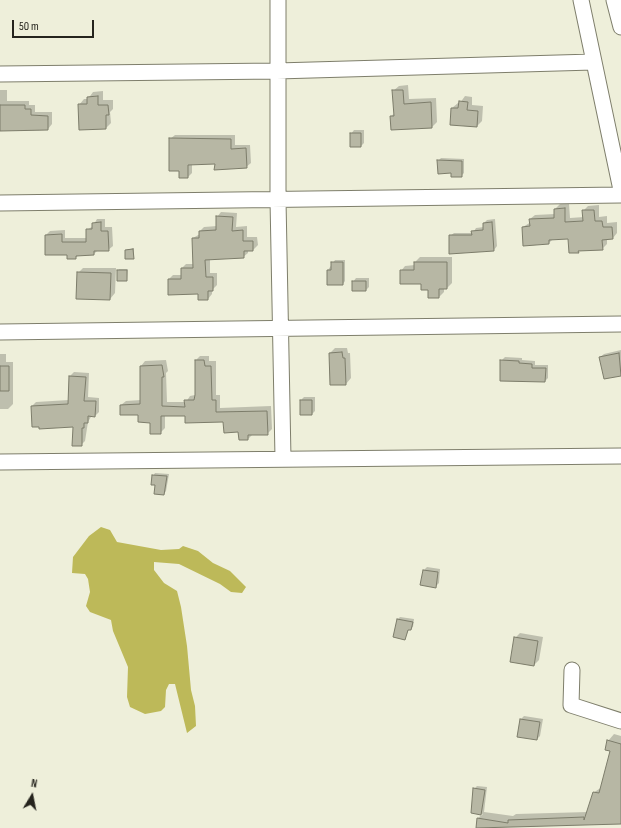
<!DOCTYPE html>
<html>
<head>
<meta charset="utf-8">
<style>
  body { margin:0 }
  #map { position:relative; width:621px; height:828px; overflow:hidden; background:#eeefda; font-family:"Sofia Sans Condensed",sans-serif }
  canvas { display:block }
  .north { position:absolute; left:12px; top:776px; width:40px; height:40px; -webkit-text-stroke:3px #eeefda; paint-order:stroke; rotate:10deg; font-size:11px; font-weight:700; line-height:16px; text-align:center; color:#25241d }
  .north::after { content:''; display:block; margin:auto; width:14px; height:18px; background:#25241d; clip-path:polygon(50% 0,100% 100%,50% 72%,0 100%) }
  .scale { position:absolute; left:12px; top:20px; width:82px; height:18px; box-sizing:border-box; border:2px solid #25241d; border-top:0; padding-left:5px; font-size:12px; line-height:14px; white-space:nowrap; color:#25241d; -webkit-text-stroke:3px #eeefda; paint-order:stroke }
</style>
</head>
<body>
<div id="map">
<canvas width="621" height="828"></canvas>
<div class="north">N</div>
<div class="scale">50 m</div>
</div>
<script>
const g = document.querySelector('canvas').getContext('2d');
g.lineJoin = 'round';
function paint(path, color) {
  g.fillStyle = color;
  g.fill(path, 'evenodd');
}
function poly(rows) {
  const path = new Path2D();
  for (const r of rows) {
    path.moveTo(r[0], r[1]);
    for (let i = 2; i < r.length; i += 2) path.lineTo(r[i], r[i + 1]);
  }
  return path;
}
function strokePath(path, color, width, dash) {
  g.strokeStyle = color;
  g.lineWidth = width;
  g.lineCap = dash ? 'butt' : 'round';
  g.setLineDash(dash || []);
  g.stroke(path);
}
const water = poly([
  [101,527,110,530,117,542,161,550,179,549,183,546,198,551,213,563,230,571,246,587,242,593,231,592,220,584,179,564,154,562,154,570,164,583,177,591,181,607,187,646,191,690,195,706,196,726,187,733,175,684,169,684,166,690,165,707,161,711,145,714,130,707,127,697,128,667,113,631,111,620,90,612,86,606,90,592,88,579,85,574,72,573,73,557,89,536]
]);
const shadow = poly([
  [408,85,409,99,436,98,437,122,432,127,391,116,395,113,393,91,399,86],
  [0,90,7,90,7,101,29,101,29,105,35,105,35,112,52,112,52,124,48,129,0,130],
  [103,91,103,100,113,100,113,109,110,112,111,123,106,128,79,105,84,99,88,99,93,92],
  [465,96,472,97,472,105,483,106,482,121,477,126,451,124,452,108,458,103,460,103],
  [354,130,364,130,364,143,361,146,351,134],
  [175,135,235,135,235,145,250,145,251,163,246,167,216,163,192,164,192,173,188,177,180,170,170,139],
  [441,158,464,159,464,173,461,176,452,172,438,161],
  [560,204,569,204,570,218,584,217,583,211,588,206,599,205,599,217,607,216,607,223,617,222,617,233,613,238,607,238,607,244,602,249,570,252,569,238,553,239,549,243,523,227,531,222,530,219,535,215,555,214,555,209],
  [221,212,237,213,236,227,247,226,247,237,257,237,258,245,253,250,248,250,248,253,243,257,210,259,210,273,217,273,217,285,212,290,212,294,208,299,199,293,169,279,173,275,182,275,182,268,186,264,194,264,193,238,200,234,200,231,204,227,217,226,217,217],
  [97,219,105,219,105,227,112,227,113,246,108,250,98,250,94,254,79,255,75,258,46,235,50,231,65,230,65,238,87,238,87,230,93,226],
  [495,219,497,246,494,250,450,236,454,233,473,233,476,228,484,227,484,223,487,220],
  [134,248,134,257,133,258,126,250],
  [420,257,452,257,452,283,447,288,444,288,444,292,439,297,429,297,429,289,422,283,401,271,405,266,415,265,415,262],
  [335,260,345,260,345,281,343,284,328,270],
  [83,268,116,268,115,293,110,299,78,273],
  [119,269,128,269,127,280,118,270],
  [356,278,369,278,369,287,366,290,353,282],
  [335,348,347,348,348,353,350,353,351,378,346,384,330,353],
  [621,350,621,375,605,378,600,357,604,354],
  [0,354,6,354,6,362,13,362,13,404,8,409,0,409,0,432],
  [200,356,209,356,209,361,216,361,216,395,220,395,220,408,271,406,272,429,267,434,253,434,248,439,224,421,186,415,165,415,165,428,160,433,151,422,121,405,126,401,141,400,141,366,145,361,166,360,168,371,166,373,167,402,186,402,190,396,195,395,196,360],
  [505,357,522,358,522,360,535,361,535,365,548,365,548,378,545,381,501,361],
  [74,372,89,373,88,397,99,398,99,412,95,416,92,415,88,422,85,441,81,445,74,426,32,406,36,402,69,400,70,376],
  [304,397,315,397,315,411,312,414,301,400],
  [155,473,169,474,166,491,164,494,156,484,153,476],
  [427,567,440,569,439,583,435,587,423,571],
  [400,617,414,619,413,627,409,629,405,639,394,637,398,619],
  [520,633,543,637,539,660,534,665,515,638],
  [524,716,543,719,540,736,537,739,518,736,521,719],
  [614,734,621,736,621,823,477,828,478,818,483,814,472,813,474,789,477,786,487,787,484,812,513,816,516,814,588,812,593,793,602,787,612,750,608,741]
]);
const building = poly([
  [392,90,403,90,404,104,431,102,432,128,391,130,390,116,394,116,392,90],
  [98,96,98,105,108,105,109,115,106,115,106,129,79,130,78,104,87,104,87,97,98,96],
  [459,101,468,102,467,110,478,111,477,127,450,125,451,108,458,108,459,101],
  [0,105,25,105,25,109,31,109,31,115,48,116,48,130,0,131,0,105],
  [350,133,361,133,361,147,350,147,350,133],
  [169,138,231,139,231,149,246,148,247,168,214,170,215,164,188,165,188,178,179,178,179,171,169,171,169,138],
  [437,160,462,161,462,177,451,177,451,173,438,174,437,160],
  [565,208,565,222,583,221,582,210,594,210,595,221,602,221,603,227,612,227,613,239,602,240,603,250,578,251,579,253,569,253,568,239,549,240,549,244,523,246,522,227,530,226,529,219,554,218,554,209,565,208],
  [216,216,233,217,232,231,243,230,243,241,253,241,253,251,244,251,244,258,205,260,206,277,213,277,213,291,208,291,208,300,198,300,198,294,168,295,168,279,181,279,181,268,193,268,192,238,199,238,199,231,216,230,216,216],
  [101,222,101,231,108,231,109,251,94,251,94,255,76,256,76,259,67,259,67,255,45,255,45,235,62,234,62,242,86,242,86,229,92,229,92,223,101,222],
  [492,222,494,251,449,254,449,235,472,235,471,231,483,230,483,223,492,222],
  [133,249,134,259,125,259,125,250,133,249],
  [331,262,343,262,343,285,327,285,327,270,331,270,331,262],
  [414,262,447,262,447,289,439,289,439,298,428,298,428,290,421,290,421,284,400,284,400,270,414,270,414,262],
  [117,270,127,270,127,281,117,281,117,270],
  [77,272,111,273,110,300,76,299,77,272],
  [352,281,366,281,366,291,352,291,352,281],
  [342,352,343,358,345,358,346,385,330,385,329,353,342,352],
  [619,353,621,376,604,379,599,357,619,353],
  [195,360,204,360,205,366,211,366,212,400,216,400,216,412,267,411,268,435,248,435,248,440,239,440,238,432,224,433,223,422,185,423,185,416,161,416,161,434,150,434,150,423,138,422,138,415,120,415,120,405,140,404,140,366,162,365,164,377,162,377,162,406,185,407,184,400,194,400,195,395,195,360],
  [500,360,519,361,519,363,532,364,532,368,546,368,545,382,500,381,500,360],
  [0,366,9,366,9,391,0,391,0,366],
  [69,376,86,377,84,401,96,401,95,417,88,416,88,423,84,423,84,428,82,428,82,446,72,446,73,427,39,429,39,427,32,427,31,406,68,404,69,376],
  [300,400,312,400,312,415,300,415,300,400],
  [152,475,167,476,164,495,154,494,155,485,151,485,152,475],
  [423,570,438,572,436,588,420,585,423,570],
  [397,619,413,622,411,630,408,630,405,640,393,637,397,619],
  [514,637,538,641,534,666,510,662,514,637],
  [520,719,540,722,537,740,517,737,520,719],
  [607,740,621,744,621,824,476,828,477,818,508,823,508,820,584,817,584,820,593,792,599,793,610,751,605,750,607,740],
  [473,788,485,790,481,815,471,813,473,788]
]);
const minor = poly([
  [278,0,278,200,283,458],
  [581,0,621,190],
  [614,0,621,27],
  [0,74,277,71,593,62],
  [0,203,621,195],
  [0,332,621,324],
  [0,462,621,456],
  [572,670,571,705,621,721]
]);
paint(water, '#bdb959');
paint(shadow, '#0003');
paint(building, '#b7b7a4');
strokePath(building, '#7c7c6a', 1);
strokePath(minor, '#7e7e6b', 17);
strokePath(minor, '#fff', 15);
</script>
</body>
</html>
